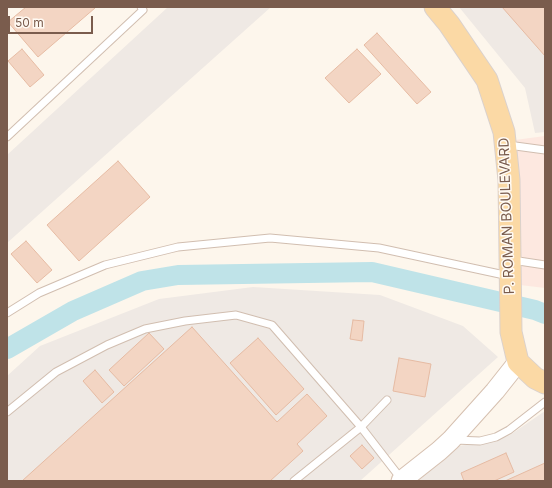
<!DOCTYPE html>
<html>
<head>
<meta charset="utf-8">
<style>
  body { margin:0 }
  #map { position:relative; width:552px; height:488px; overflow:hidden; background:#fdf6ec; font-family:Inter,sans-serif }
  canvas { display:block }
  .frame { position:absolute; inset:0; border:8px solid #7a5c4d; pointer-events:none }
  .scale { position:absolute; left:8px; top:16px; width:85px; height:18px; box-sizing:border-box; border:2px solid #7a5c4d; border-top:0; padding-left:5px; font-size:12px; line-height:14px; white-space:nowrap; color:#7a5c4d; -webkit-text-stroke:3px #fffaf3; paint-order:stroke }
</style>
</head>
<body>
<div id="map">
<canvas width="552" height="488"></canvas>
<div class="frame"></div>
<div class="scale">50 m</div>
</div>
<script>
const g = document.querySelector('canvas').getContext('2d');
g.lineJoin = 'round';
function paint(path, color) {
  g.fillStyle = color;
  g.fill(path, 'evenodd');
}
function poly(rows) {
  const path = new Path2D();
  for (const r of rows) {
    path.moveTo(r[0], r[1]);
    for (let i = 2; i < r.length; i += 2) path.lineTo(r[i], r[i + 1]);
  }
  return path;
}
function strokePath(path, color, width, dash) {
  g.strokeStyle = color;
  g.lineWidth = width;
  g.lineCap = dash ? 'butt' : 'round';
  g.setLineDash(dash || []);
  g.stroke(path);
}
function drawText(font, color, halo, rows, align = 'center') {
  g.font = font + ' Inter,sans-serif';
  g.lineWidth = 3;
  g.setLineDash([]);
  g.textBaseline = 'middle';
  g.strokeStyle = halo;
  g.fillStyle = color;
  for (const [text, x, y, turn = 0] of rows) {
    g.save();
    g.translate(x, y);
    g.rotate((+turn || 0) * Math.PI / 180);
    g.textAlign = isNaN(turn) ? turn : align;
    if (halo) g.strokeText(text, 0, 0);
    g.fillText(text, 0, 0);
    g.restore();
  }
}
const commercial = poly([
  [545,136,545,288,520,285,515,140]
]);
const industrial = poly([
  [168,7,271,7,7,243,7,155],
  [459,7,545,7,545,132,535,133,525,88],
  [253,287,380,295,463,326,498,357,360,481,7,481,7,376,40,346,159,299],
  [545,411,545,481,411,481,457,446,492,442,510,435]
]);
const river = poly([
  [7,349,73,311,142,281,178,275,372,272,535,310,545,314]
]);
const building = poly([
  [26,7,94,7,95,8,38,57,8,22,26,7],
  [502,7,545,7,545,56,502,7],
  [377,33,431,92,417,104,364,45,377,33],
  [22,49,44,75,30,87,8,61,22,49],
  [357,49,381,74,349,103,325,78,357,49],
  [118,161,150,197,79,261,47,225,118,161],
  [26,241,52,270,37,283,11,254,26,241],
  [353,320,364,321,362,341,350,339,353,320],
  [192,327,277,422,307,394,327,416,297,444,303,451,270,481,22,481,192,327],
  [149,333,164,349,124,386,109,370,149,333],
  [258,338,304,389,276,415,230,363,258,338],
  [399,358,431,364,425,397,393,391,399,358],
  [95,370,114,392,102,403,83,381,95,370],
  [362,445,374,458,362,469,350,456,362,445],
  [506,453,514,472,494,481,464,481,461,473,506,453],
  [545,463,545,481,505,481,545,463]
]);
const lane = poly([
  [7,137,143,10,141,7],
  [508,145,545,150],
  [512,260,545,265],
  [7,313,39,293,105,265,178,247,270,238,379,248,509,276],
  [7,412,56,372,107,345,145,329,185,321,236,315,272,325,361,427,402,480],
  [455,440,480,441,496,437,509,430,545,402],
  [294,481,361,427,387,400]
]);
const secondary = poly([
  [401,481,439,451,451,440,495,391,518,362]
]);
const primary = poly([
  [435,7,449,24,487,80,504,132,509,180,511,332,518,362,535,378,545,383]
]);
const streetNames = [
  ["P. ROMAN BOULEVARD",507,216,-92]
];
paint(commercial, '#fde8e0');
paint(industrial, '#efe9e4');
strokePath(river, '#bfe3e8', 20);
paint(building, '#f3d5c3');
strokePath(building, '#e6bba3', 1);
strokePath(lane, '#d1beb0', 9);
strokePath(secondary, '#d6c0b0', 21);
strokePath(primary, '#dad1cd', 23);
strokePath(lane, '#fff', 7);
strokePath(secondary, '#fff', 19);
strokePath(primary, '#fbd9a5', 21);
drawText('14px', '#7a5c4d', '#fffaf3', streetNames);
</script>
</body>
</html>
